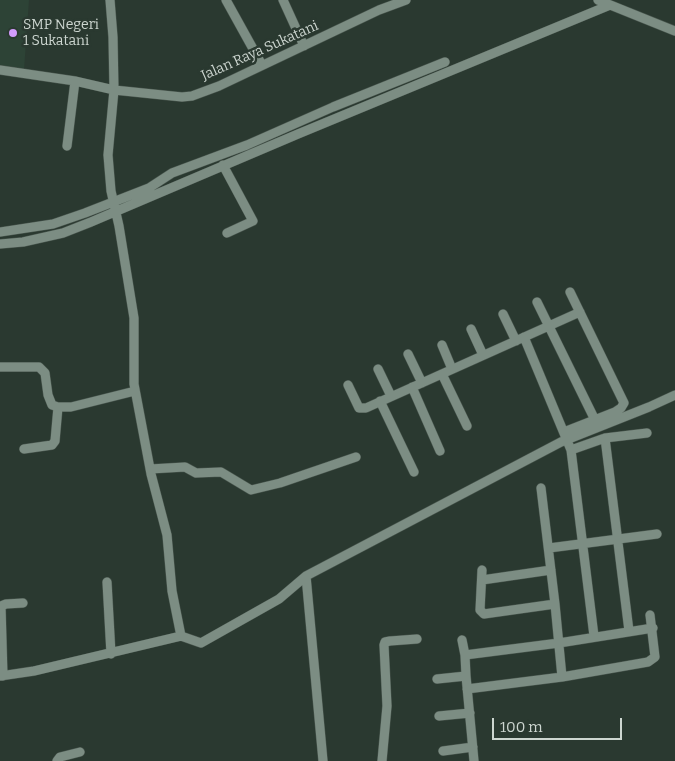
<!DOCTYPE html>
<html>
<head>
<meta charset="utf-8">
<style>
  body { margin:0 }
  #map { position:relative; width:675px; height:761px; overflow:hidden; background:#2a3930; font-family:Bitter,serif }
  canvas { display:block }
  .scale { position:absolute; left:492px; top:718px; width:130px; height:22px; box-sizing:border-box; border:2px solid #cdd6d0; border-top:0; padding-left:6px; font-size:15px; line-height:18px; white-space:nowrap; color:#cdd6d0; -webkit-text-stroke:4px #2a3930; paint-order:stroke }
</style>
</head>
<body>
<div id="map">
<canvas width="675" height="761"></canvas>
<div class="scale">100 m</div>
</div>
<script>
const g = document.querySelector('canvas').getContext('2d');
g.lineJoin = 'round';
function paint(path, color) {
  g.fillStyle = color;
  g.fill(path, 'evenodd');
}
function poly(rows) {
  const path = new Path2D();
  for (const r of rows) {
    path.moveTo(r[0], r[1]);
    for (let i = 2; i < r.length; i += 2) path.lineTo(r[i], r[i + 1]);
  }
  return path;
}
function strokePath(path, color, width, dash) {
  g.strokeStyle = color;
  g.lineWidth = width;
  g.lineCap = dash ? 'butt' : 'round';
  g.setLineDash(dash || []);
  g.stroke(path);
}
function drawText(font, color, halo, rows, align = 'center') {
  g.font = font + ' Bitter,serif';
  g.lineWidth = 5;
  g.setLineDash([]);
  g.textBaseline = 'middle';
  g.strokeStyle = halo;
  g.fillStyle = color;
  for (const [text, x, y, turn = 0] of rows) {
    g.save();
    g.translate(x, y);
    g.rotate((+turn || 0) * Math.PI / 180);
    g.textAlign = isNaN(turn) ? turn : align;
    if (halo) g.strokeText(text, 0, 0);
    g.fillText(text, 0, 0);
    g.restore();
  }
}
const built = poly([
  [0,0,29,0,24,70,0,66]
]);
const minor = poly([
  [110,0,113,37,114,90,108,155,111,191,119,226,134,318,134,384,151,474,167,535,172,591,181,636],
  [226,0,262,65],
  [283,0,304,46],
  [598,0,675,31],
  [0,70,75,81,114,90,182,97,192,96,219,86,379,10,406,0],
  [67,146,75,81],
  [223,165,253,221,227,233],
  [0,232,53,224,85,213,149,188,172,173,247,145,333,107,445,62],
  [0,244,23,242,63,233,91,222,298,134,610,5],
  [537,302,595,420],
  [503,314,516,341],
  [471,329,483,355],
  [524,337,571,450,594,636],
  [442,345,452,369],
  [408,354,422,383],
  [0,367,39,367,45,373,48,395,52,405,58,407,71,407,135,391],
  [378,369,391,396],
  [442,374,467,426],
  [348,385,359,408,366,408,580,312],
  [412,387,440,451],
  [380,401,414,472],
  [564,432,615,412,621,408,624,403,570,292],
  [605,438,629,631],
  [24,449,52,445,55,441,58,407],
  [571,450,605,438,647,433],
  [150,469,185,467,196,473,221,472,251,490,280,483,356,457],
  [541,488,555,604,562,677],
  [549,548,657,534],
  [482,570,480,610,484,614,555,604],
  [306,576,323,761],
  [482,580,551,570],
  [107,582,111,654],
  [462,640,465,655,466,676,474,761],
  [465,655,559,643,653,628],
  [0,676,34,671,181,636,201,643,279,599,306,576,561,442,649,407,675,395],
  [3,676,1,606,6,604,23,603],
  [437,679,466,676],
  [467,689,562,677,648,662,655,657,650,615],
  [439,716,470,713],
  [443,751,473,747],
  [57,761,60,757,80,752],
  [382,761,387,706,384,645,385,642,390,641,417,639]
]);
const markers = [
  [13,33,5,"#d39cfd"]
];
const poiNames = [
  ["SMP Negeri",23,25],
  ["1 Sukatani",23,41]
];
const streetNames = [
  ["Jalan Raya Sukatani",260,51,-24]
];
paint(built, '#2d4336');
strokePath(minor, '#4a574f', 10);
strokePath(minor, '#7c8d83', 9);
for (const [x, y, r, color] of markers) {
  const dot = new Path2D();
  dot.arc(x, y, r, 0, 2 * Math.PI);
  g.fillStyle = color;
  g.fill(dot);
  strokePath(dot, '#2a3930', 2);
}
drawText('14px', '#cdd6d0', '#2a3930', poiNames, 'left');
drawText('14px', '#cdd6d0', '#2a3930', streetNames);
</script>
</body>
</html>
